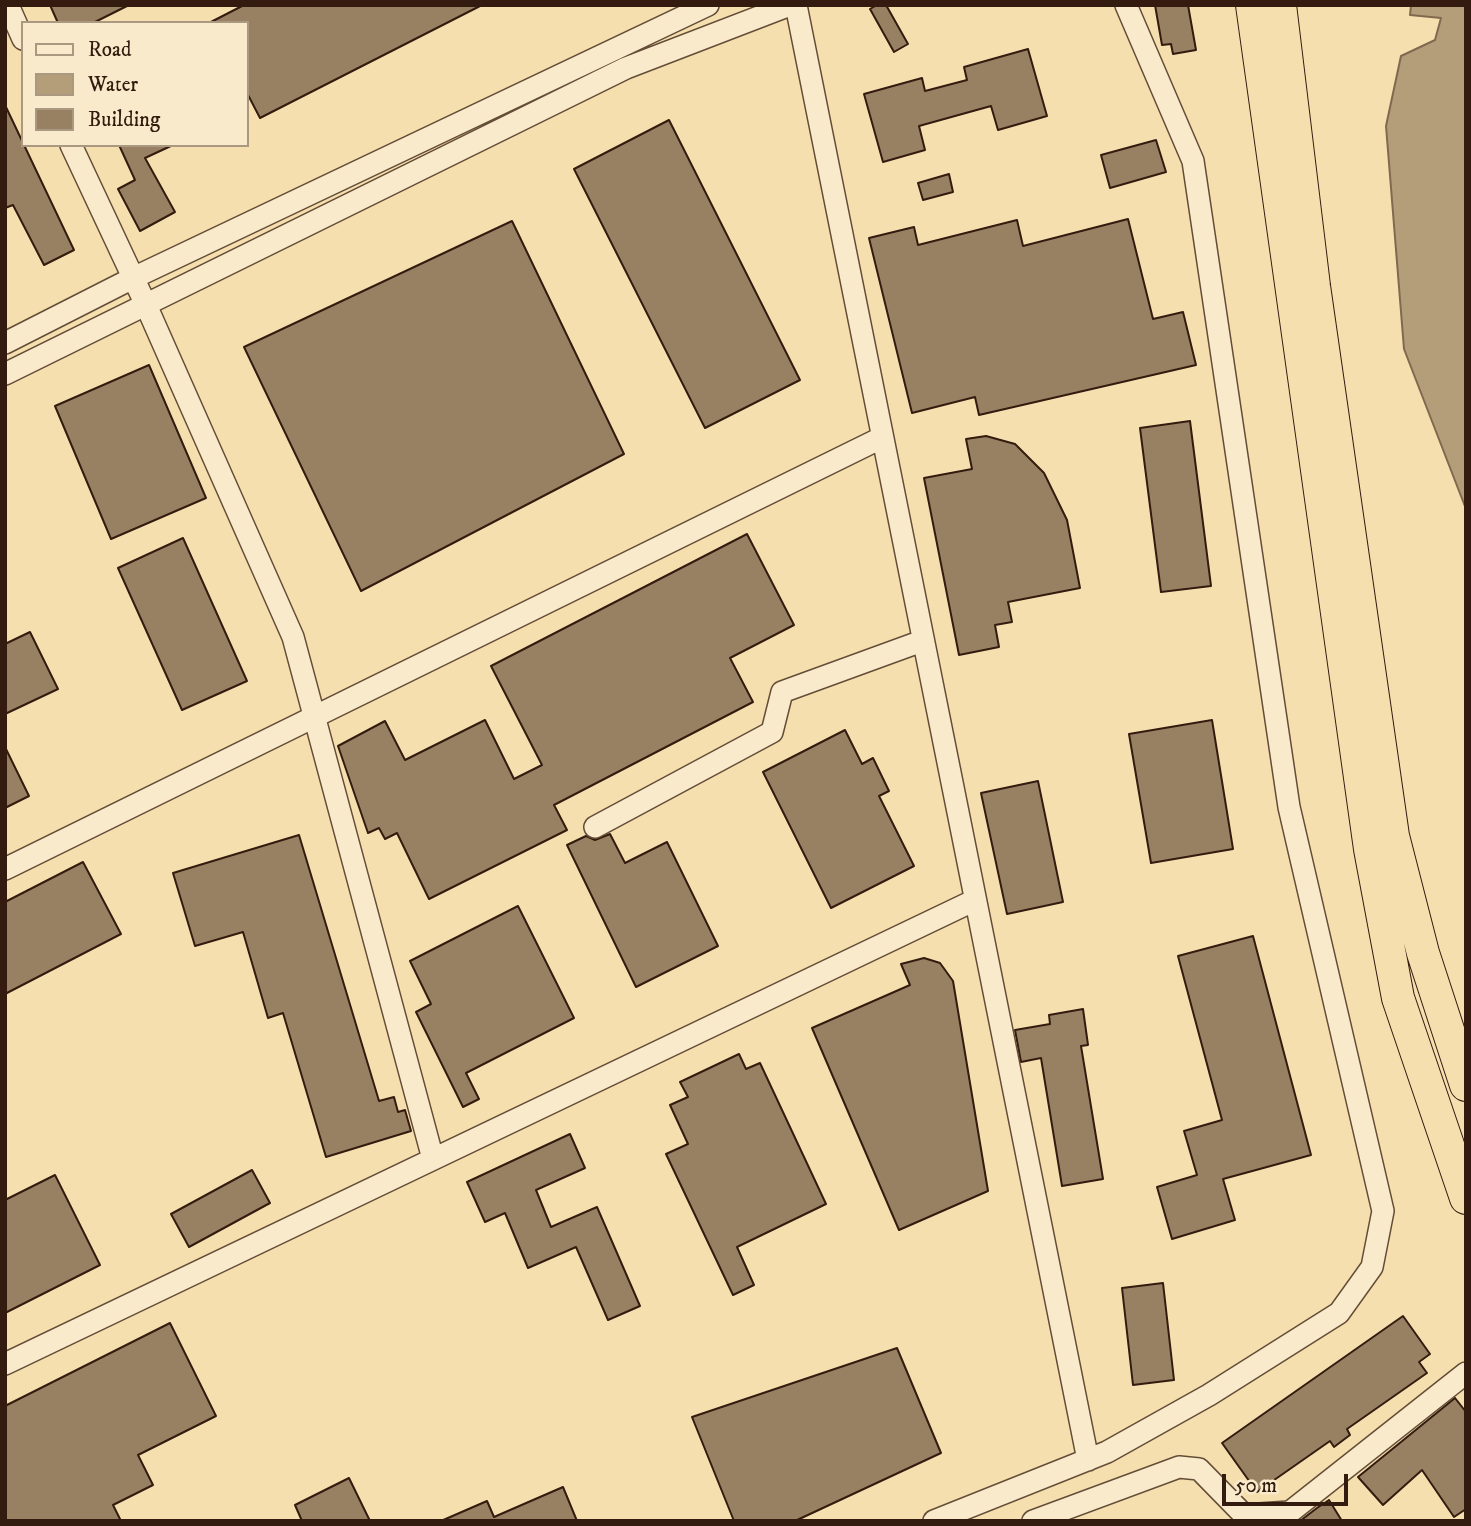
<!DOCTYPE html>
<html>
<head>
<meta charset="utf-8">
<style>
  body { margin:0 }
  #map { position:relative; width:1471px; height:1526px; overflow:hidden; background:#f6dfaf; font-family:"IM FELL DW Pica",serif }
  canvas { display:block }
  .frame { position:absolute; inset:0; border:7px solid #331c0f; pointer-events:none }
  .legend { position:absolute; left:21px; top:21px; width:228px; height:126px; box-sizing:border-box; background:#f9eacb; border:2px solid #aa9880; margin:0; padding:9px 12px; list-style:none; font-size:21px; color:#331c0f }
  .legend li { display:flex; align-items:center; gap:14px; height:35px }
  .legend b { width:35px; border:2px solid #aa9880 }
  .scale { position:absolute; left:1222px; top:1474px; width:126px; height:32px; box-sizing:border-box; border:4px solid #331c0f; border-top:0; padding-left:9px; font-size:21px; line-height:24px; white-space:nowrap; color:#331c0f; -webkit-text-stroke:5px #f9eacb; paint-order:stroke }
</style>
</head>
<body>
<div id="map">
<canvas width="1471" height="1526"></canvas>
<div class="frame"></div>
<ul class="legend">
<li><b style="height:9px;background:#f9eacb"></b>Road</li>
<li><b style="height:19px;background:#b49d79"></b>Water</li>
<li><b style="height:19px;background:#988162"></b>Building</li>
</ul>
<div class="scale">50 m</div>
</div>
<script>
const g = document.querySelector('canvas').getContext('2d');
g.lineJoin = 'round';
function paint(path, color) {
  g.fillStyle = color;
  g.fill(path, 'evenodd');
}
function poly(rows) {
  const path = new Path2D();
  for (const r of rows) {
    path.moveTo(r[0], r[1]);
    for (let i = 2; i < r.length; i += 2) path.lineTo(r[i], r[i + 1]);
  }
  return path;
}
function strokePath(path, color, width, dash) {
  g.strokeStyle = color;
  g.lineWidth = width;
  g.lineCap = dash ? 'butt' : 'round';
  g.setLineDash(dash || []);
  g.stroke(path);
}
const water = poly([
  [1411,5,1466,5,1466,509,1404,349,1386,126,1401,56,1435,40,1441,18,1410,15,1411,5]
]);
const building = poly([
  [50,5,129,5,93,23,58,23,50,5],
  [244,5,482,5,260,118,247,93,247,23,209,23,244,5],
  [877,5,886,5,908,44,894,52,870,9,877,5],
  [1155,5,1188,5,1196,50,1173,54,1171,44,1162,45,1155,5],
  [1028,49,1047,116,998,130,991,106,919,126,925,150,883,162,864,94,922,78,925,91,967,80,964,67,1028,49],
  [5,105,74,250,44,265,13,205,5,208,5,105],
  [669,120,800,380,705,428,574,169,669,120],
  [1156,140,1166,172,1110,188,1101,155,1156,140],
  [119,145,173,145,145,158,175,212,140,231,118,189,135,180,119,145],
  [949,174,953,192,923,200,918,183,949,174],
  [1128,219,1153,319,1183,312,1196,365,979,415,975,397,912,413,869,238,914,227,918,245,1017,220,1023,246,1128,219],
  [512,221,624,454,361,591,244,347,512,221],
  [149,365,206,498,111,539,55,406,149,365],
  [1190,421,1211,586,1161,592,1140,428,1190,421],
  [986,436,1015,444,1044,473,1067,520,1080,588,1008,602,1012,622,995,625,999,647,959,655,924,478,972,469,966,439,986,436],
  [747,534,794,625,730,658,753,702,554,805,567,830,429,899,397,833,385,839,379,828,368,833,338,746,385,721,405,760,485,720,514,779,542,765,491,666,747,534],
  [183,538,247,681,182,710,118,568,183,538],
  [30,632,58,689,5,714,5,644,30,632],
  [1212,720,1233,849,1151,863,1129,734,1212,720],
  [845,730,862,764,873,758,889,791,879,796,914,866,831,908,763,772,845,730],
  [5,747,29,796,5,808,5,747],
  [1038,781,1063,902,1007,914,981,793,1038,781],
  [610,834,625,863,667,842,718,946,636,987,567,845,586,836,595,840,610,834],
  [299,835,379,1101,394,1097,398,1112,405,1110,411,1131,326,1157,283,1013,268,1018,243,932,195,946,173,873,299,835],
  [83,862,121,934,5,994,5,902,83,862],
  [518,906,574,1018,466,1073,479,1099,463,1107,416,1012,431,1004,410,961,518,906],
  [1253,936,1311,1155,1223,1179,1235,1220,1172,1239,1157,1187,1197,1175,1184,1131,1222,1120,1178,956,1253,936],
  [924,958,940,963,953,981,988,1191,899,1230,812,1028,910,985,901,964,924,958],
  [1083,1009,1088,1045,1081,1046,1103,1179,1062,1186,1041,1058,1021,1062,1015,1030,1050,1024,1049,1015,1083,1009],
  [739,1054,746,1069,760,1063,826,1204,737,1247,754,1285,733,1295,666,1154,688,1144,670,1105,688,1097,680,1082,739,1054],
  [570,1134,585,1168,536,1190,551,1227,597,1207,640,1306,608,1320,576,1247,528,1268,505,1213,485,1222,467,1182,570,1134],
  [252,1170,270,1203,189,1247,171,1214,252,1170],
  [55,1175,100,1265,5,1313,5,1200,55,1175],
  [1163,1283,1174,1380,1133,1385,1122,1288,1163,1283],
  [1403,1316,1430,1354,1419,1362,1427,1373,1347,1429,1350,1435,1334,1447,1330,1441,1257,1492,1222,1443,1403,1316],
  [170,1323,216,1416,138,1455,153,1485,113,1505,121,1521,5,1521,5,1406,170,1323],
  [897,1348,941,1453,795,1521,734,1521,692,1417,897,1348],
  [1455,1398,1466,1412,1466,1509,1454,1517,1422,1470,1383,1505,1358,1477,1455,1398],
  [349,1478,370,1521,302,1521,295,1505,349,1478],
  [563,1487,577,1521,441,1521,487,1501,494,1517,563,1487],
  [1329,1500,1342,1521,1300,1521,1317,1508,1329,1500]
]);
const minor = poly([
  [8,5,23,39],
  [796,5,1088,1460],
  [71,145,146,305,293,637,433,1159],
  [5,343,131,279,708,5],
  [5,374,626,68,790,5],
  [595,827,772,732,782,692,922,641],
  [5,869,881,438],
  [5,1364,975,900],
  [934,1521,1107,1452,1209,1395,1339,1313,1372,1267,1383,1211,1289,807,1193,161,1126,5],
  [1033,1521,1179,1467,1199,1469,1244,1515,1290,1512,1466,1373]
]);
const highway = poly([
  [1252,5,1370,849,1398,998,1466,1198],
  [1280,5,1314,286,1393,836,1423,953,1466,1085]
]);
paint(water, '#b49d79');
strokePath(water, '#80694f', 2);
paint(building, '#988162');
strokePath(building, '#331c0f', 2);
strokePath(minor, '#644d37', 24);
strokePath(highway, '#331c0f', 34);
strokePath(minor, '#f9eacb', 21);
strokePath(highway, '#f6dfaf', 32);
</script>
</body>
</html>
